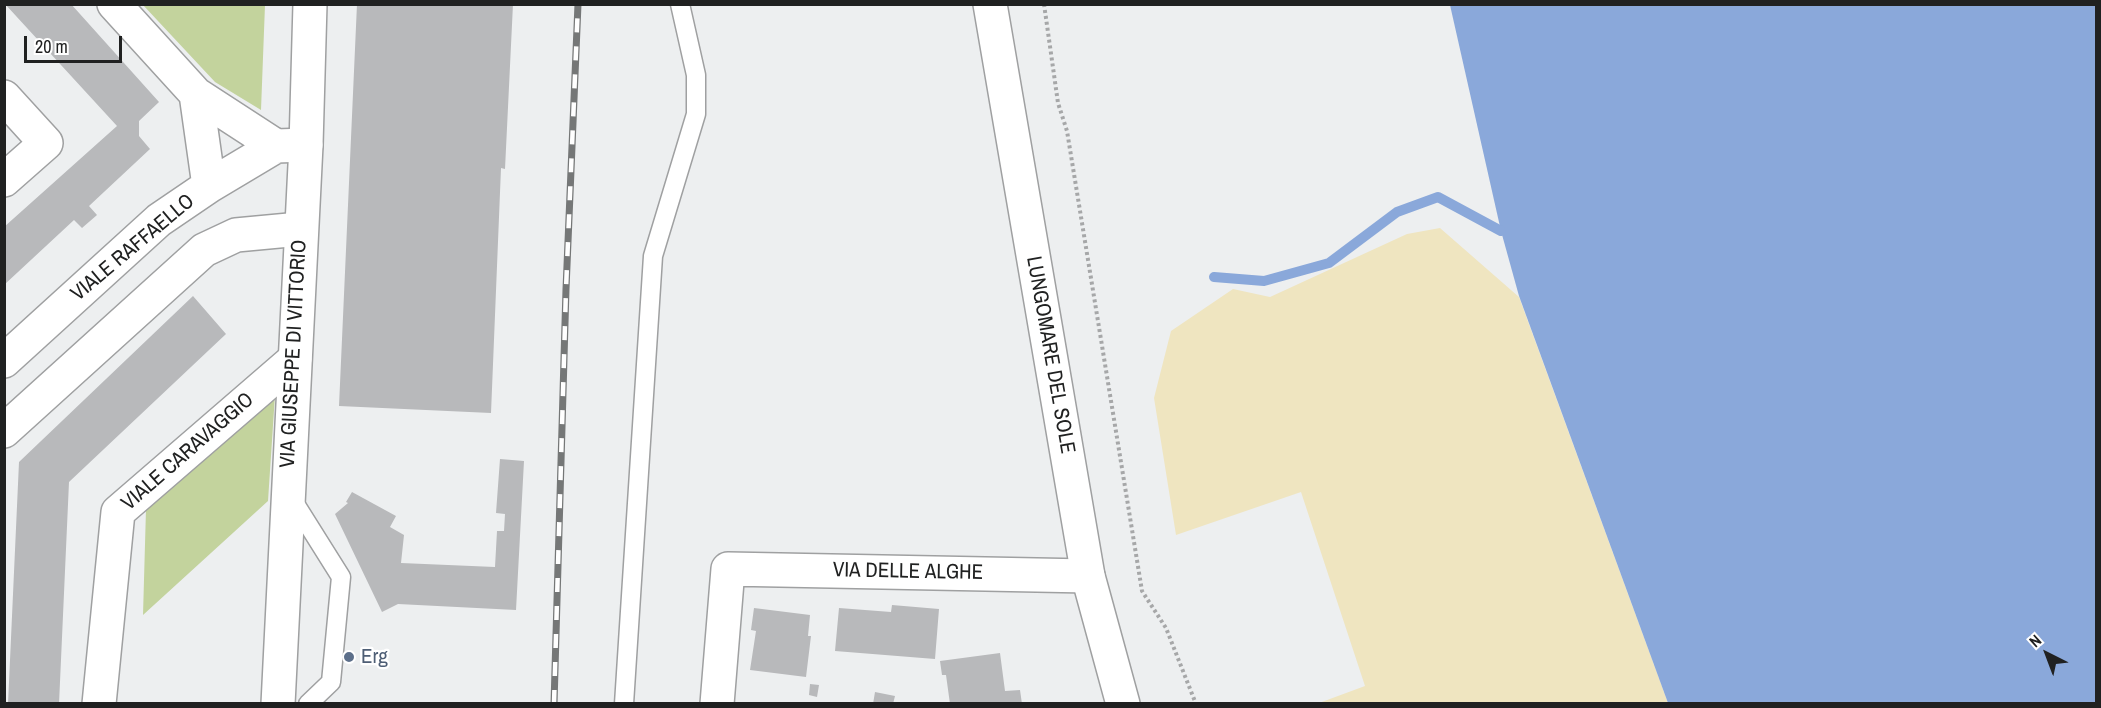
<!DOCTYPE html>
<html>
<head>
<meta charset="utf-8">
<style>
  body { margin:0 }
  #map { position:relative; width:2101px; height:708px; overflow:hidden; background:#edeff0; font-family:"Archivo Narrow",sans-serif }
  canvas { display:block }
  .frame { position:absolute; inset:0; border:6px solid #202121; pointer-events:none }
  .north { position:absolute; left:2017px; top:624px; width:60px; height:60px; -webkit-text-stroke:4px #fff; paint-order:stroke; rotate:318deg; font-size:16px; font-weight:700; line-height:24px; text-align:center; color:#202121 }
  .north::after { content:''; display:block; margin:auto; width:21px; height:27px; background:#202121; clip-path:polygon(50% 0,100% 100%,50% 72%,0 100%) }
  .scale { position:absolute; left:24px; top:36px; width:98px; height:27px; box-sizing:border-box; border:3px solid #202121; border-top:0; padding-left:8px; font-size:18px; line-height:21px; white-space:nowrap; color:#202121; -webkit-text-stroke:4px #fff; paint-order:stroke }
</style>
</head>
<body>
<div id="map">
<canvas width="2101" height="708"></canvas>
<div class="frame"></div>
<div class="north">N</div>
<div class="scale">20 m</div>
</div>
<script>
const g = document.querySelector('canvas').getContext('2d');
g.lineJoin = 'round';
function paint(path, color) {
  g.fillStyle = color;
  g.fill(path, 'evenodd');
}
function poly(rows) {
  const path = new Path2D();
  for (const r of rows) {
    path.moveTo(r[0], r[1]);
    for (let i = 2; i < r.length; i += 2) path.lineTo(r[i], r[i + 1]);
  }
  return path;
}
function strokePath(path, color, width, dash) {
  g.strokeStyle = color;
  g.lineWidth = width;
  g.lineCap = dash ? 'butt' : 'round';
  g.setLineDash(dash || []);
  g.stroke(path);
}
function drawText(font, color, halo, rows, align = 'center') {
  g.font = font + ' "Archivo Narrow",sans-serif';
  g.lineWidth = 4.5;
  g.setLineDash([]);
  g.textBaseline = 'middle';
  g.strokeStyle = halo;
  g.fillStyle = color;
  for (const [text, x, y, turn = 0] of rows) {
    g.save();
    g.translate(x, y);
    g.rotate((+turn || 0) * Math.PI / 180);
    g.textAlign = isNaN(turn) ? turn : align;
    if (halo) g.strokeText(text, 0, 0);
    g.fillText(text, 0, 0);
    g.restore();
  }
}
const green = poly([
  [143,5,265,5,261,110,215,82],
  [275,395,268,501,143,615,146,509]
]);
const sand = poly([
  [1440,228,1519,297,1668,703,1319,703,1365,686,1301,492,1176,535,1154,398,1171,331,1233,289,1270,297,1407,234]
]);
const water = poly([
  [1450,5,2096,5,2096,703,1668,703,1519,296,1501,231]
]);
const stream = poly([
  [1214,277,1264,281,1329,263,1397,212,1438,197,1501,231]
]);
const building = poly([
  [5,4,71,4,159,102,139,121,139,136,150,149,89,206,97,215,82,228,74,220,4,285,4,227,117,126],
  [357,4,513,4,505,169,501,168,491,413,339,406],
  [193,296,226,334,69,482,59,704,8,704,19,462],
  [500,459,524,461,516,610,398,604,382,612,335,514,348,503,346,502,352,492,396,516,390,527,404,535,401,563,495,567,497,531,504,531,505,514,496,513],
  [892,605,939,609,935,659,835,651,839,608,891,612],
  [754,608,810,615,808,636,811,636,806,677,750,670,756,631,751,630],
  [1000,653,1005,691,1020,690,1022,704,950,704,946,675,942,675,940,661],
  [810,684,819,685,817,697,809,695],
  [875,692,895,696,893,704,873,704]
]);
const path = poly([
  [1044,4,1058,103,1067,131,1142,591,1166,628,1196,704]
]);
const lane = poly([
  [292,499,341,577,331,682,308,704],
  [624,704,653,256,696,114,696,75,680,4]
]);
const street = poly([
  [114,4,196,94,209,186],
  [196,94,276,146],
  [4,97,46,143,4,180],
  [4,361,159,220,209,186,276,146,306,145],
  [4,431,204,250,236,235,300,229],
  [99,704,118,512,295,359],
  [717,704,728,569,1088,576]
]);
const secondary = poly([
  [990,4,1088,576,1123,704],
  [278,704,306,145,310,4]
]);
const rail = poly([
  [554,704,566,289,578,4]
]);
const markers = [
  [349,657,6,"#5c6f8a"]
];
const streetNames = [
  ["VIALE RAFFAELLO",133,248,-40],
  ["VIA GIUSEPPE DI VITTORIO",294,354,-87],
  ["LUNGOMARE DEL SOLE",1050,355,80],
  ["VIALE CARAVAGGIO",188,452,-41],
  ["VIA DELLE ALGHE",908,572,1]
];
const serviceNames = [
  ["Erg",361,657]
];
paint(green, '#c3d39d');
paint(sand, '#efe5c0');
paint(water, '#8aa8da');
strokePath(stream, '#8aa8da', 10);
paint(building, '#b8b9bb');
strokePath(lane, '#9fa0a1', 21);
strokePath(street, '#9fa0a1', 36);
strokePath(secondary, '#9fa0a1', 36);
strokePath(path, '#a6a7a8', 4, [3, 3]);
strokePath(lane, '#fff', 18);
strokePath(street, '#fff', 33);
strokePath(secondary, '#fff', 33);
strokePath(rail, '#757777', 7);
strokePath(rail, '#fff', 4.5, [14]);
for (const [x, y, r, color] of markers) {
  const dot = new Path2D();
  dot.arc(x, y, r, 0, 2 * Math.PI);
  g.fillStyle = color;
  g.fill(dot);
  strokePath(dot, '#fff', 2);
}
drawText('21px', '#202121', '#fff', streetNames);
drawText('21px', '#4e5e75', '#fff', serviceNames, 'left');
</script>
</body>
</html>
